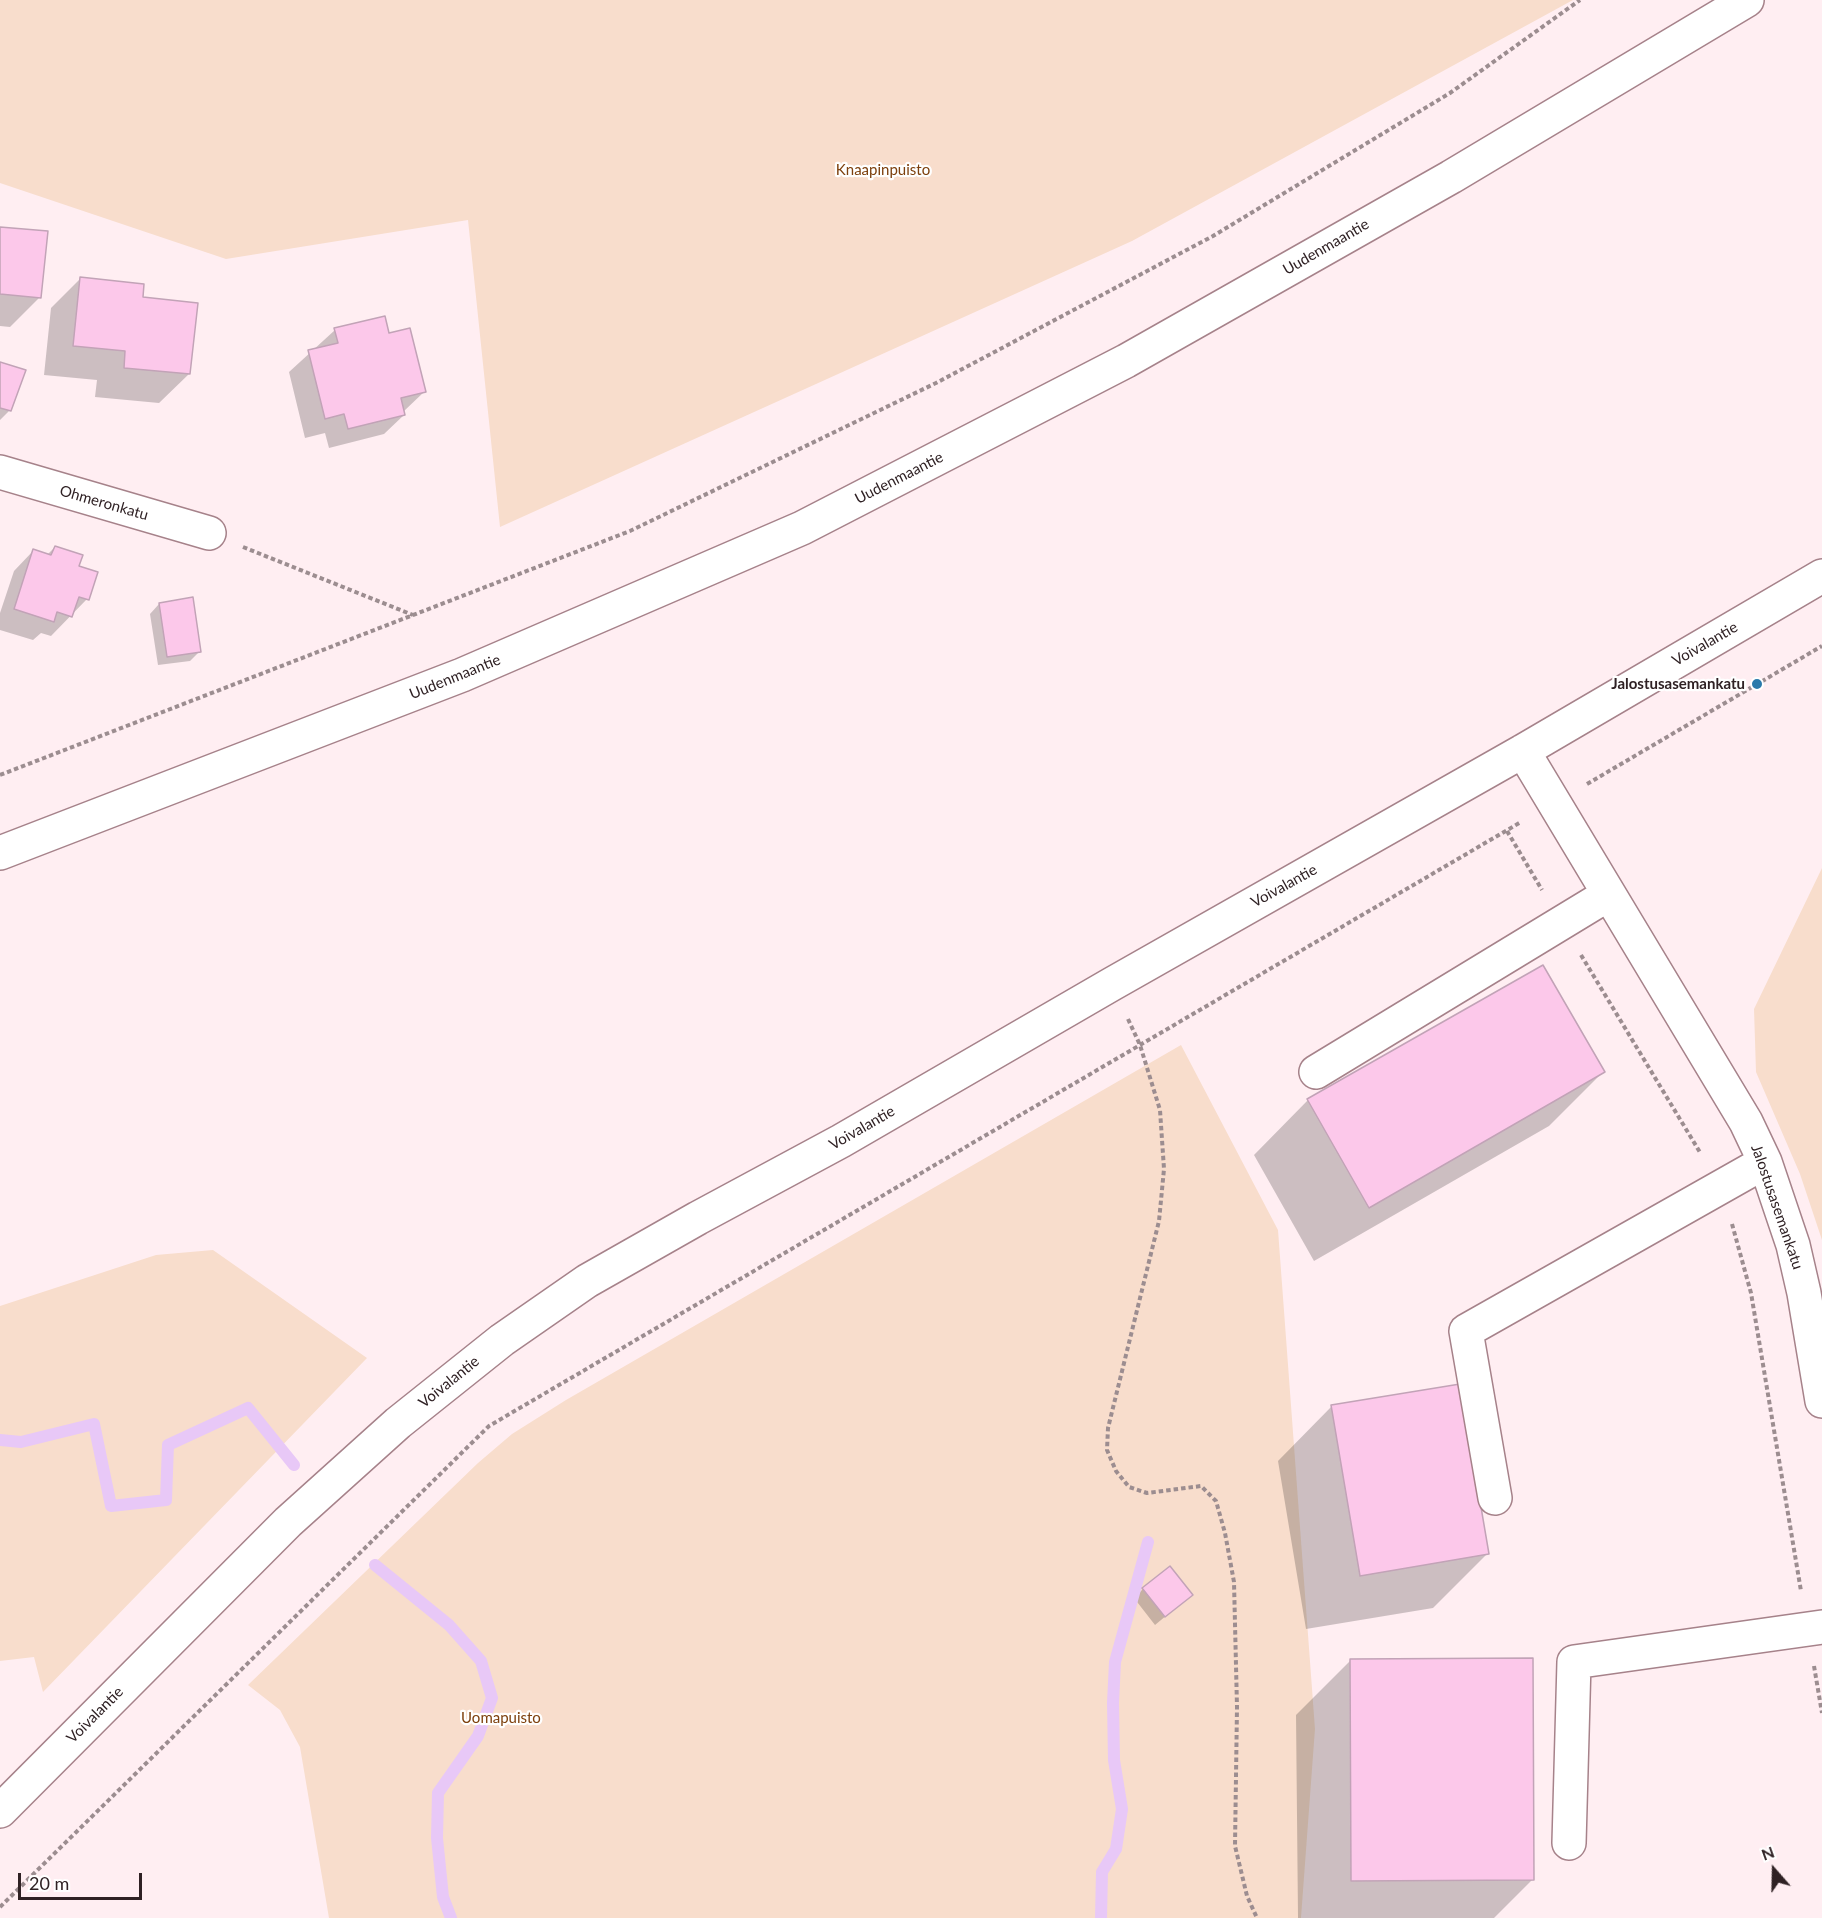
<!DOCTYPE html>
<html>
<head>
<meta charset="utf-8">
<style>
  body { margin:0 }
  #map { position:relative; width:1822px; height:1918px; overflow:hidden; background:#ffeef2; font-family:Lato,sans-serif }
  canvas { display:block }
  .north { position:absolute; left:1744px; top:1840px; width:60px; height:60px; -webkit-text-stroke:4px #fff; paint-order:stroke; rotate:340deg; font-size:16px; font-weight:700; line-height:24px; text-align:center; color:#2f2124 }
  .north::after { content:''; display:block; margin:auto; width:21px; height:27px; background:#2f2124; clip-path:polygon(50% 0,100% 100%,50% 72%,0 100%) }
  .scale { position:absolute; left:18px; top:1873px; width:124px; height:27px; box-sizing:border-box; border:3px solid #2f2124; border-top:0; padding-left:8px; font-size:18px; line-height:21px; white-space:nowrap; color:#2f2124; -webkit-text-stroke:4px #fff; paint-order:stroke }
</style>
</head>
<body>
<div id="map">
<canvas width="1822" height="1918"></canvas>
<div class="north">N</div>
<div class="scale">20 m</div>
</div>
<script>
const g = document.querySelector('canvas').getContext('2d');
g.lineJoin = 'round';
function paint(path, color) {
  g.fillStyle = color;
  g.fill(path, 'evenodd');
}
function poly(rows) {
  const path = new Path2D();
  for (const r of rows) {
    path.moveTo(r[0], r[1]);
    for (let i = 2; i < r.length; i += 2) path.lineTo(r[i], r[i + 1]);
  }
  return path;
}
function strokePath(path, color, width, dash) {
  g.strokeStyle = color;
  g.lineWidth = width;
  g.lineCap = dash ? 'butt' : 'round';
  g.setLineDash(dash || []);
  g.stroke(path);
}
function drawText(font, color, halo, rows, align = 'center') {
  g.font = font + ' Lato,sans-serif';
  g.lineWidth = 4.5;
  g.setLineDash([]);
  g.textBaseline = 'middle';
  g.strokeStyle = halo;
  g.fillStyle = color;
  for (const [text, x, y, turn = 0] of rows) {
    g.save();
    g.translate(x, y);
    g.rotate((+turn || 0) * Math.PI / 180);
    g.textAlign = isNaN(turn) ? turn : align;
    if (halo) g.strokeText(text, 0, 0);
    g.fillText(text, 0, 0);
    g.restore();
  }
}
const green = poly([
  [0,0,1573,0,1132,241,500,527,468,220,226,259,0,183],
  [1822,868,1822,1240,1800,1174,1756,1072,1754,1009],
  [1181,1045,1278,1230,1315,1729,1301,1918,329,1918,300,1747,280,1710,248,1685,478,1463,512,1434,566,1400],
  [213,1250,367,1358,43,1692,34,1657,0,1661,0,1306,156,1255]
]);
const shadow = poly([
  [0,228,40,297,10,327,0,326],
  [80,279,141,298,189,374,159,403,95,397,97,380,44,375,51,308],
  [335,330,388,335,424,392,403,412,404,415,384,434,329,448,325,433,305,438,289,372],
  [0,363,9,411,0,420],
  [55,547,77,567,87,599,51,636,41,633,33,640,0,630,0,613,14,571,33,551,47,555],
  [159,604,200,651,190,661,158,665,150,614],
  [1542,967,1603,1072,1549,1126,1314,1261,1254,1155,1308,1100],
  [1332,1406,1487,1554,1433,1608,1306,1629,1278,1461],
  [1143,1589,1191,1595,1155,1625,1134,1598],
  [1351,1660,1533,1879,1494,1918,1298,1918,1296,1715]
]);
const stream = poly([
  [0,1440,21,1442,94,1424,111,1506,166,1500,168,1445,248,1408,294,1465],
  [375,1565,449,1625,481,1661,492,1698,478,1736,438,1793,437,1838,443,1897,451,1918],
  [1101,1918,1102,1872,1116,1849,1122,1809,1114,1760,1113,1703,1115,1662,1148,1542]
]);
const building = poly([
  [0,227,48,231,41,298,0,294,0,227],
  [80,277,144,284,143,297,198,303,190,374,124,368,125,351,73,346,80,277],
  [385,316,389,333,410,328,426,392,401,398,405,415,348,429,344,414,325,419,308,350,338,343,334,328,385,316],
  [0,362,26,370,11,411,0,408,0,362],
  [55,546,83,555,79,566,98,572,89,600,79,597,72,617,57,612,54,622,14,609,33,549,51,555,55,546],
  [193,597,201,652,167,657,159,603,193,597],
  [1543,965,1605,1072,1369,1208,1307,1099,1543,965],
  [1460,1384,1489,1554,1360,1576,1331,1405,1460,1384],
  [1170,1566,1193,1595,1165,1617,1142,1588,1170,1566],
  [1533,1658,1534,1880,1351,1881,1350,1659,1533,1658]
]);
const path = poly([
  [243,547,413,615],
  [0,775,630,531,936,383,1213,236,1450,93,1580,0],
  [1587,784,1822,646],
  [1507,831,1542,890],
  [1581,955,1701,1154],
  [1128,1019,1140,1045,1160,1110,1164,1169,1159,1221,1108,1428,1107,1450,1116,1471,1129,1487,1147,1493,1201,1486,1216,1501,1225,1533,1234,1582,1237,1707,1235,1846,1247,1896,1257,1918],
  [1732,1224,1751,1293,1801,1591],
  [1814,1666,1822,1713],
  [0,1907,489,1426,1521,822]
]);
const minor = poly([
  [0,472,209,533],
  [1523,751,1746,1122,1765,1162,1793,1245,1804,1293,1822,1401],
  [1316,1072,1609,894],
  [1495,1498,1466,1331,1765,1162],
  [0,1811,288,1522,398,1423,502,1340,587,1281,698,1218,841,1141,1112,984,1523,751,1822,576],
  [1569,1843,1574,1662,1822,1627]
]);
const major = poly([
  [0,853,462,675,802,528,1126,361,1451,177,1747,0]
]);
const markers = [
  [1757,684,6,"#2a7aab"]
];
const parkNames = [
  ["Knaapinpuisto",883,170],
  ["Uomapuisto",501,1718]
];
const streetNames = [
  ["Uudenmaantie",1326,247,-30],
  ["Uudenmaantie",899,478,-27],
  ["Ohmeronkatu",104,503,16],
  ["Voivalantie",1705,644,-30],
  ["Uudenmaantie",455,677,-22],
  ["Voivalantie",1284,886,-29],
  ["Voivalantie",862,1128,-30],
  ["Jalostusasemankatu",1777,1207,71],
  ["Voivalantie",449,1382,-39],
  ["Voivalantie",95,1715,-45]
];
const poiNames = [
  ["Jalostusasemankatu",1745,684]
];
paint(green, '#f8ddcc');
paint(shadow, '#0003');
strokePath(stream, '#e8c8f7', 12);
paint(building, '#fcc8ea');
strokePath(building, '#c2a3b7', 1.5);
strokePath(minor, '#a6828a', 36);
strokePath(major, '#a6828a', 36);
strokePath(path, '#9c8d90', 4, [4.5, 3]);
strokePath(minor, '#fff', 33);
strokePath(major, '#fff', 33);
for (const [x, y, r, color] of markers) {
  const dot = new Path2D();
  dot.arc(x, y, r, 0, 2 * Math.PI);
  g.fillStyle = color;
  g.fill(dot);
  strokePath(dot, '#fff', 2);
}
drawText('15px', '#7d400d', '#fff', parkNames);
drawText('15px', '#2f2124', '#fff', streetNames);
drawText('bold 15px', '#2f2124', '#fff', poiNames, 'right');
</script>
</body>
</html>
